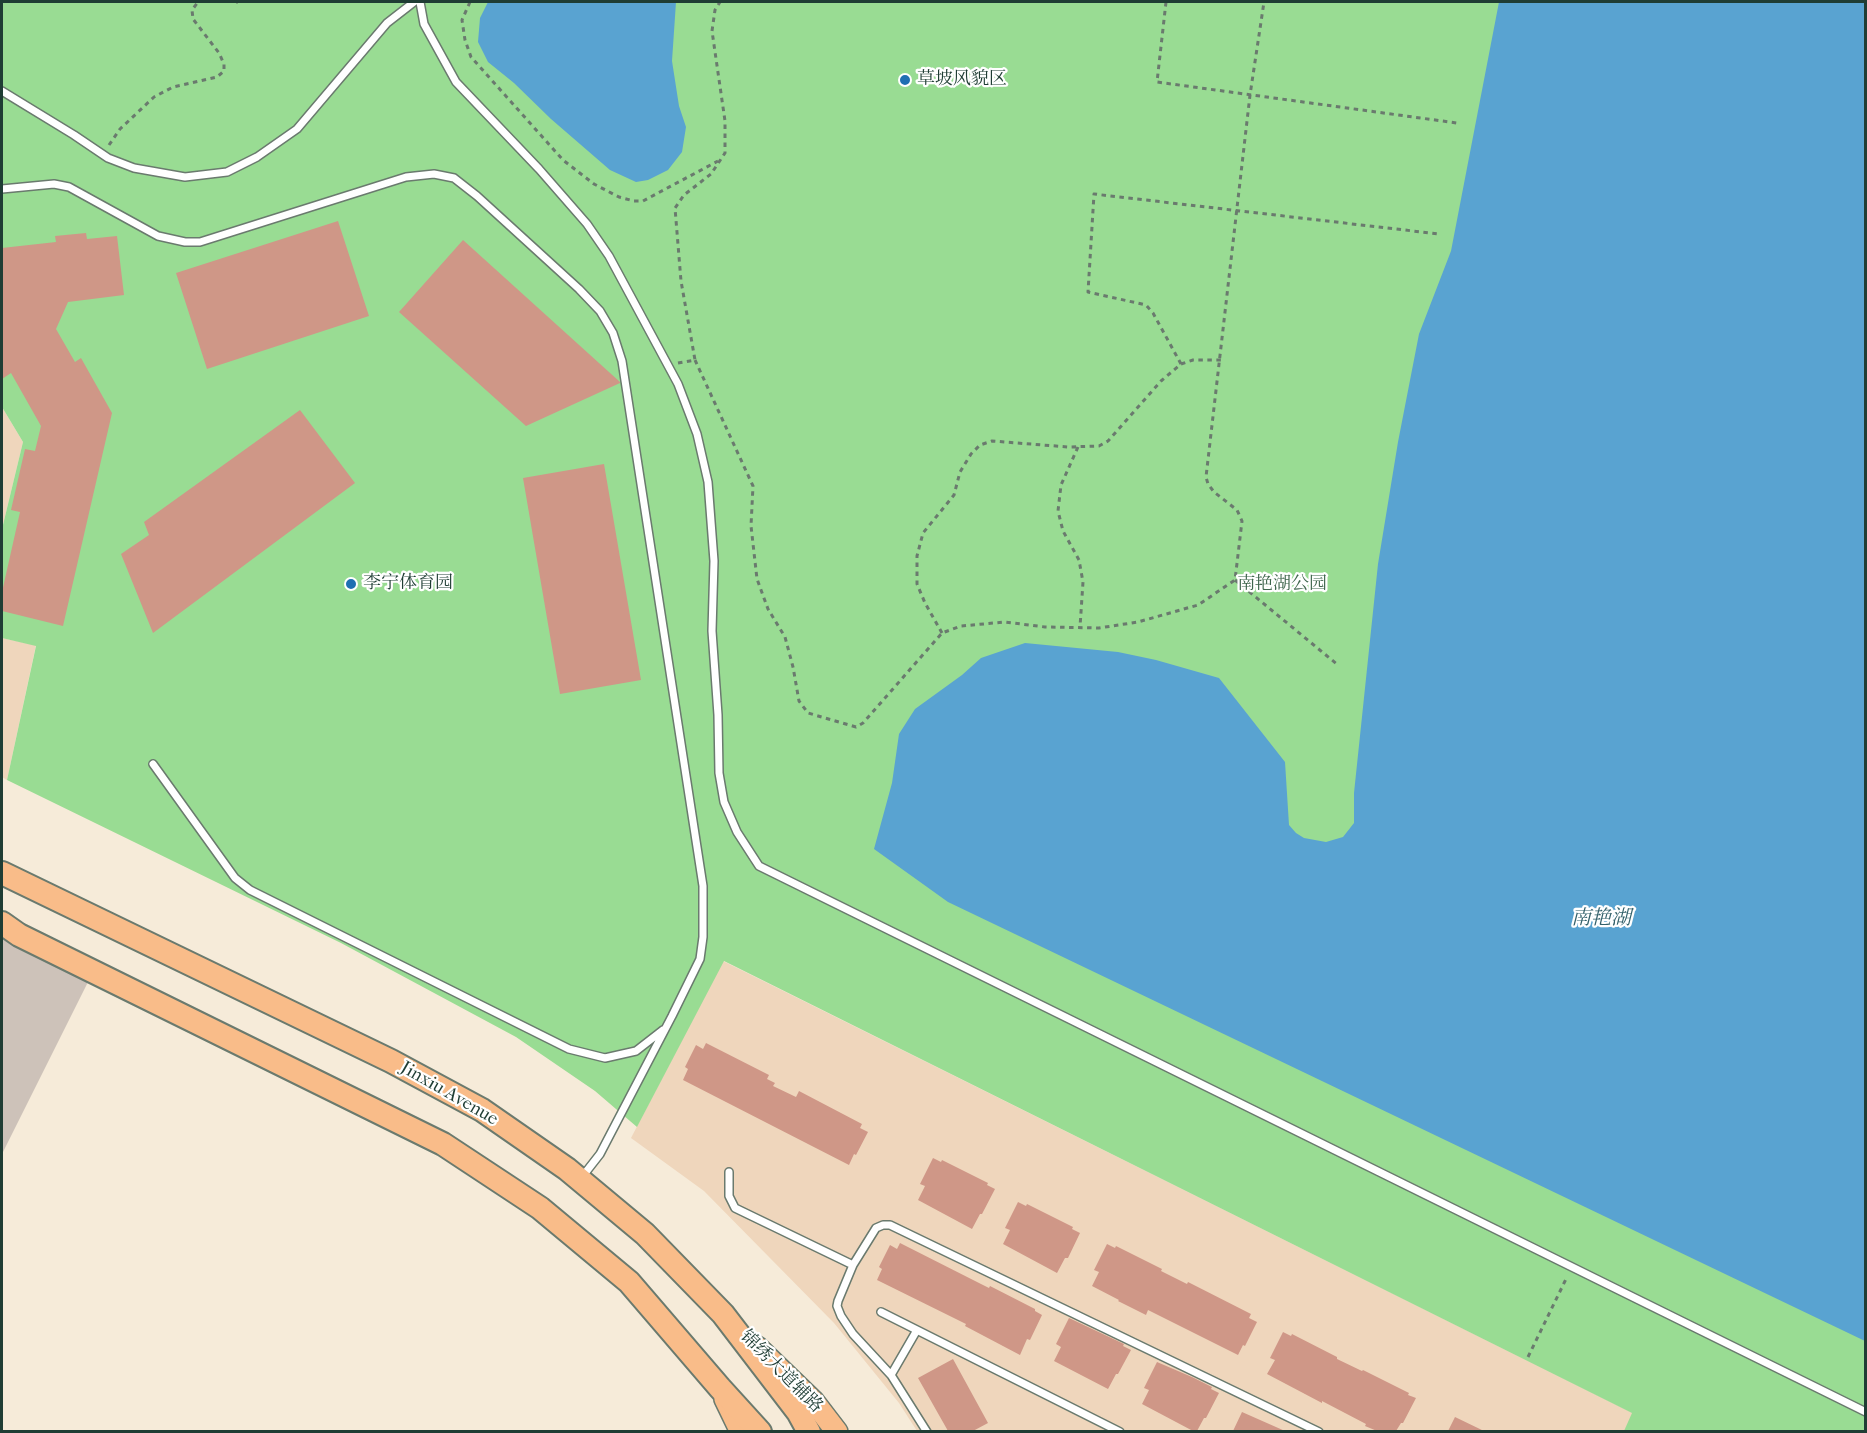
<!DOCTYPE html>
<html>
<head>
<meta charset="utf-8">
<style>
  body { margin:0 }
  #map { position:relative; width:1867px; height:1433px; overflow:hidden; background:#f6ebd9; font-family:"IM FELL French Canon",serif }
  canvas { display:block }
  .frame { position:absolute; inset:0; border:3px solid #1f3d34; pointer-events:none }
</style>
</head>
<body>
<div id="map">
<canvas width="1867" height="1433"></canvas>
<div class="frame"></div>
</div>
<script>
const g = document.querySelector('canvas').getContext('2d');
g.lineJoin = 'round';
function paint(path, color) {
  g.fillStyle = color;
  g.fill(path, 'evenodd');
}
function poly(rows) {
  const path = new Path2D();
  for (const r of rows) {
    path.moveTo(r[0], r[1]);
    for (let i = 2; i < r.length; i += 2) path.lineTo(r[i], r[i + 1]);
  }
  return path;
}
function strokePath(path, color, width, dash) {
  g.strokeStyle = color;
  g.lineWidth = width;
  g.lineCap = dash ? 'butt' : 'round';
  g.setLineDash(dash || []);
  g.stroke(path);
}
function drawText(font, color, halo, rows, align = 'center') {
  g.font = font + ' "IM FELL French Canon","Noto Serif SC",serif';
  g.lineWidth = 4.5;
  g.setLineDash([]);
  g.textBaseline = 'middle';
  g.strokeStyle = halo;
  g.fillStyle = color;
  for (const [text, x, y, turn = 0] of rows) {
    g.save();
    g.translate(x, y);
    g.rotate((+turn || 0) * Math.PI / 180);
    g.textAlign = isNaN(turn) ? turn : align;
    if (halo) g.strokeText(text, 0, 0);
    g.fillText(text, 0, 0);
    g.restore();
  }
}
const built = poly([
  [2,407,23,442,2,529],
  [2,638,36,645,7,780,2,777],
  [723,961,1633,1413,1624,1432,917,1431,899,1403,834,1323,704,1191,631,1138]
]);
const industrial = poly([
  [2,923,93,972,2,1154]
]);
const green = poly([
  [2,2,1865,2,1865,1431,1624,1431,1632,1413,724,961,637,1127,595,1091,516,1037,341,943,7,780,36,646,2,638,2,529,23,442,2,407]
]);
const water = poly([
  [488,2,676,2,672,61,679,106,686,127,682,152,668,170,648,180,636,182,610,170,551,119,514,83,488,62,478,42,480,18],
  [1499,2,1865,2,1865,1341,948,902,874,849,892,783,899,734,915,709,962,675,981,658,1025,643,1118,652,1156,660,1219,678,1285,762,1289,825,1296,833,1304,838,1326,842,1343,837,1354,823,1354,793,1378,564,1398,442,1419,334,1451,251]
]);
const building = poly([
  [338,221,369,316,207,369,176,273],
  [86,233,87,239,117,236,124,295,68,302,56,329,75,362,81,358,112,413,63,626,2,611,2,592,20,512,11,510,25,449,35,451,41,426,11,373,2,379,2,248,56,242,55,236],
  [463,240,620,382,620,383,526,426,399,312],
  [300,410,355,483,153,633,121,554,149,535,144,522],
  [604,464,641,680,560,694,523,478],
  [706,1043,769,1075,767,1079,775,1083,773,1086,796,1097,799,1091,862,1124,860,1128,868,1132,856,1155,854,1154,849,1165,683,1080,688,1069,685,1067,696,1045,703,1049],
  [933,1158,941,1162,942,1160,988,1183,987,1185,995,1189,982,1214,980,1214,972,1229,918,1200,925,1186,920,1184],
  [1018,1202,1026,1206,1027,1204,1073,1227,1072,1229,1080,1233,1068,1258,1065,1258,1057,1273,1003,1244,1010,1230,1005,1228],
  [900,1243,981,1284,989,1288,990,1286,1035,1309,1035,1311,1042,1315,1030,1340,1027,1339,1020,1355,965,1326,966,1324,877,1280,882,1269,879,1267,890,1245,897,1249],
  [1107,1244,1115,1248,1116,1246,1162,1269,1161,1271,1187,1284,1188,1282,1251,1314,1249,1318,1257,1322,1245,1346,1243,1345,1238,1355,1148,1310,1146,1315,1118,1301,1119,1300,1092,1286,1099,1272,1094,1270],
  [1069,1318,1124,1344,1123,1346,1131,1350,1118,1374,1116,1374,1108,1389,1054,1361,1061,1347,1056,1344],
  [1283,1332,1291,1336,1292,1334,1337,1357,1337,1359,1362,1371,1363,1370,1409,1393,1408,1395,1416,1398,1403,1423,1401,1423,1396,1431,1377,1431,1365,1426,1366,1424,1322,1401,1322,1403,1267,1374,1275,1360,1270,1358],
  [953,1359,988,1423,973,1431,948,1431,918,1378],
  [1157,1362,1192,1377,1212,1387,1211,1389,1219,1393,1206,1418,1204,1418,1197,1431,1193,1431,1142,1404,1149,1390,1144,1388],
  [1242,1412,1285,1431,1233,1431],
  [1455,1417,1484,1431,1448,1431]
]);
const path = poly([
  [236,2,238,2],
  [470,2,462,20,465,40,471,57,563,160,594,184,619,197,634,201,643,201,718,161],
  [1166,2,1157,82,1457,123],
  [109,145,120,129,154,97,173,87,217,77,224,71,224,64,219,53,193,19,192,10,198,2],
  [695,360,753,486,751,526,757,579,768,609,785,637,793,667,799,701,808,713,856,727,863,723,942,633,961,626,1005,622,1045,627,1099,628,1138,622,1198,605,1235,580,1242,521,1237,510,1214,492,1208,484,1206,477,1250,95,1264,2],
  [678,363,695,360,681,281,675,208,684,195,711,174,725,153,725,121,712,31,715,10,720,2],
  [1181,364,1153,313,1146,305,1088,292,1094,194,1439,234],
  [1078,447,1061,485,1058,511,1063,531,1079,560,1083,582,1080,627],
  [1235,580,1338,665],
  [942,633,925,603,917,584,917,556,923,533,954,495,960,472,971,454,980,445,992,441,1068,447,1099,446,1108,441,1161,381,1181,364,1193,360,1221,360],
  [1528,1357,1567,1277]
]);
const service = poly([
  [420,2,424,24,456,82,539,169,587,224,609,256,678,384,697,434,708,482,714,561,712,631,718,715,719,773,724,802,737,832,759,866,1866,1412],
  [2,91,74,135,108,158,134,168,185,177,227,172,257,157,297,129,387,23,414,2],
  [2,189,54,184,69,187,158,236,185,242,200,242,406,177,434,174,454,178,477,196,579,289,600,311,613,333,622,361,703,886,703,937,700,959,672,1016,600,1154,582,1177],
  [153,764,235,878,250,890,569,1049,605,1058,636,1051,663,1030],
  [729,1172,729,1196,735,1208,853,1265,876,1228,883,1225,890,1225,1319,1432],
  [853,1265,838,1301,837,1306,841,1316,853,1334,891,1375,927,1432],
  [881,1312,1120,1432],
  [891,1375,917,1330]
]);
const primary = poly([
  [757,1347,814,1402,837,1432],
  [725,1399,741,1432]
]);
const trunk = poly([
  [2,873,391,1061,482,1110,567,1169,645,1234,723,1314,798,1412,809,1432],
  [2,923,19,935,443,1144,540,1208,629,1282,720,1388,760,1432]
]);
const markers = [
  [905,80,6,"#1f6fb2"],
  [351,584,6,"#1f6fb2"]
];
const poiNames = [
  ["草坡风貌区",917,80],
  ["李宁体育园",363,584]
];
const parkNames = [
  ["南艳湖公园",1282,585]
];
const streetNames = [
  ["Jinxiu Avenue",449,1094,30],
  ["锦绣大道辅路",781,1372,45]
];
const waterNames = [
  ["南艳湖",1601,919]
];
paint(built, '#efd6bc');
paint(industrial, '#cdc2b9');
paint(green, '#99dc93');
paint(water, '#59a3d1');
paint(building, '#cf9787');
strokePath(service, '#6a7a6e', 10);
strokePath(primary, '#6a7a6e', 24);
strokePath(trunk, '#6a7a6e', 26);
strokePath(path, '#6a7a6e', 3, [4.5, 4.5]);
strokePath(service, '#fff', 7);
strokePath(primary, '#f9bc89', 21);
strokePath(trunk, '#f9bc89', 22);
for (const [x, y, r, color] of markers) {
  const dot = new Path2D();
  dot.arc(x, y, r, 0, 2 * Math.PI);
  g.fillStyle = color;
  g.fill(dot);
  strokePath(dot, '#fff', 2);
}
drawText('18px', '#1f3d34', '#fff', poiNames, 'left');
drawText('18px', '#3e654c', '#fff', parkNames);
drawText('18px', '#1f3d34', '#fff', streetNames);
drawText('italic 20px', '#33616b', '#fff', waterNames);
</script>
</body>
</html>
